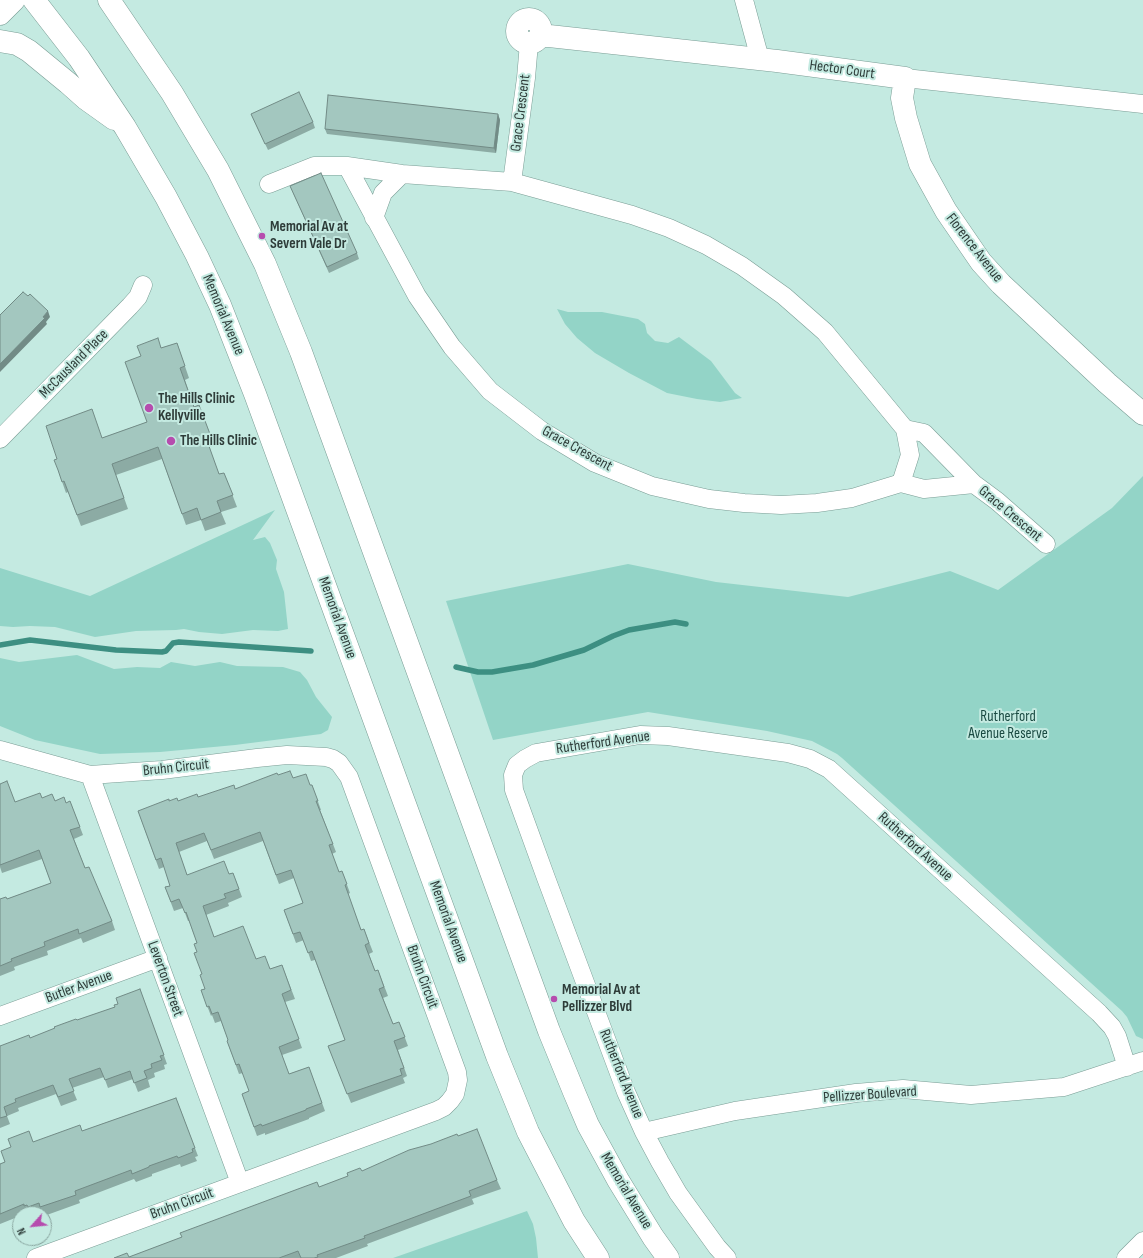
<!DOCTYPE html>
<html>
<head>
<meta charset="utf-8">
<style>
  body { margin:0 }
  #map { position:relative; width:1143px; height:1258px; overflow:hidden; background:#c4eae1; font-family:"Sofia Sans Condensed",sans-serif }
  canvas { display:block }
  .north { position:absolute; left:12px; top:1206px; width:40px; height:40px; box-sizing:border-box; background:#c4eae1; border:1px solid #88a49e; border-radius:50%; rotate:243deg; font-size:11px; font-weight:700; line-height:16px; text-align:center; color:#2e3c39 }
  .north::after { content:''; display:block; margin:auto; width:14px; height:18px; background:#b64cae; clip-path:polygon(50% 0,100% 100%,50% 72%,0 100%) }
</style>
</head>
<body>
<div id="map">
<canvas width="1143" height="1258"></canvas>
<div class="north">N</div>
</div>
<script>
const g = document.querySelector('canvas').getContext('2d');
g.lineJoin = 'round';
function paint(path, color) {
  g.fillStyle = color;
  g.fill(path, 'evenodd');
}
function poly(rows) {
  const path = new Path2D();
  for (const r of rows) {
    if (r.length === 3) {
      path.moveTo(r[0] + r[2], r[1]);
      path.arc(r[0], r[1], r[2], 0, 2 * Math.PI);
      continue;
    }
    path.moveTo(r[0], r[1]);
    for (let i = 2; i < r.length; i += 2) path.lineTo(r[i], r[i + 1]);
  }
  return path;
}
function strokePath(path, color, width, dash) {
  g.strokeStyle = color;
  g.lineWidth = width;
  g.lineCap = dash ? 'butt' : 'round';
  g.setLineDash(dash || []);
  g.stroke(path);
}
function drawText(font, color, halo, rows, align = 'center') {
  g.font = font + ' "Sofia Sans Condensed",sans-serif';
  g.lineWidth = 4;
  g.setLineDash([]);
  g.textBaseline = 'middle';
  g.strokeStyle = halo;
  g.fillStyle = color;
  for (const [text, x, y, turn = 0] of rows) {
    g.save();
    g.translate(x, y);
    g.rotate((+turn || 0) * Math.PI / 180);
    g.textAlign = isNaN(turn) ? turn : align;
    if (halo) g.strokeText(text, 0, 0);
    g.fillText(text, 0, 0);
    g.restore();
  }
}
const green = poly([
  [557,309,568,312,602,312,638,319,645,324,647,333,655,341,668,343,679,337,711,361,735,393,742,398,720,402,697,399,667,393,629,373,595,353,577,338,565,324],
  [1143,476,1143,1039,1136,1036,1127,1017,1122,1011,842,758,837,754,812,741,767,731,648,712,493,740,446,601,628,564,716,582,848,597,950,571,998,590,1112,508],
  [275,510,253,540,265,537,270,543,277,560,276,569,284,592,288,629,278,631,253,630,222,634,199,632,184,629,176,630,136,631,95,637,55,627,30,626,13,627,0,626,0,568,90,596],
  [77,655,114,669,137,667,160,668,171,662,195,666,220,662,237,666,283,667,300,672,307,680,316,697,332,717,328,730,321,734,235,745,160,752,100,754,35,740,0,726,0,658,19,662],
  [527,1211,533,1224,536,1238,538,1258,393,1258]
]);
const stream = poly([
  [0,645,30,640,116,650,162,652,166,651,173,643,179,642,311,651],
  [456,667,478,672,492,672,533,665,584,650,613,636,629,630,675,622,686,624]
]);
const minor = poly([
  [744,0,760,59],
  [529,43,526,78,512,182,632,215,669,228,706,245,742,266,784,296,825,332,905,429,910,455,901,483],
  [905,78,1143,104],
  [347,166,417,296,452,347,490,391,542,431,595,463,652,486,709,499,744,503,781,505,817,503,852,498,901,483,924,489,974,484],
  [269,184,314,166,347,166,402,174,512,182],
  [374,218,383,193,402,174],
  [905,429,924,433,974,484,997,501,1046,544],
  [0,439,130,306,138,297,143,285],
  [0,750,90,775,162,770,257,758,287,755,326,757,333,759,339,763,349,777,457,1072,458,1080,455,1094,450,1101,444,1107,436,1111,36,1258],
  [90,775,240,1183],
  [0,1016,158,958],
  [644,1132,735,1111,856,1093,903,1089,971,1095,1064,1087,1143,1061],
  [727,1258,717,1247,678,1193,660,1162,644,1132,626,1092,546,878,514,790,513,775,517,765,525,759,536,753,640,735,668,736,788,753,810,759,829,769,1099,1013,1112,1027,1117,1036,1127,1067],
  [1126,1258,1143,1241]
]);
const tertiary = poly([
  [0,14,14,0],
  [529,31,12],
  [540,35,777,61,905,78,902,98,906,118,920,164,946,211,981,262,1001,284,1107,383,1143,414]
]);
const primary = poly([
  [34,0,79,58,125,127,166,197,197,256,220,305,255,394,497,1056,528,1132,574,1221,598,1258],
  [109,0,172,93,218,170,265,264,301,352,549,1031,574,1092,588,1125,618,1180,653,1237,668,1258],
  [0,41,17,44,29,51,68,83,86,99,114,119]
]);
const wall = poly([
  [251,114,313,122,315,128,268,150],
  [498,114,500,120,496,153,327,134,325,129],
  [290,186,357,253,359,259,329,273],
  [177,343,189,378,185,380,194,407,199,405,214,445,209,447,219,474,224,473,237,507,221,512,226,524,205,531,201,520,186,525,162,459,116,475,128,509,81,526,68,492,66,493,58,470,57,459,102,438,147,422,161,348],
  [278,775,293,778,310,785,312,785,321,810,320,810,336,852,332,854,339,872,342,871,350,893,348,894,352,905,361,930,364,929,373,952,369,954,375,971,378,970,388,996,383,998,393,1024,399,1022,408,1046,398,1050,407,1076,403,1078,405,1083,351,1103,328,1046,345,1040,315,960,311,961,304,940,296,943,284,910,303,903,294,878,279,884,263,841,214,859,207,841,179,852,187,875,229,874,233,873,242,897,228,903,229,906,206,915,214,937,256,959,270,969,282,965,295,999,285,1002,302,1048,282,1055,289,1074,309,1067,325,1111,309,1118,309,1119,265,1135,265,1133,257,1136,242,1094,249,1091,243,1073,239,1074,227,1041,228,1040,221,1021,215,1023,212,1015,211,1016,201,990,205,989,197,952,197,943,189,921,188,921,183,908,174,911,165,887,170,886,164,867,159,869,138,811,169,801,178,801,235,789],
  [0,784,15,802,42,798,66,803,70,801,83,835,74,839,85,868,112,921,115,930,83,943,81,938,47,951,48,955,14,967,15,970,0,976,0,899,7,899,51,883,42,859,2,873,0,867],
  [140,989,167,1064,164,1065,165,1069,154,1073,155,1077,148,1080,150,1087,138,1092,133,1079,108,1088,104,1077,72,1088,77,1100,61,1106,56,1094,18,1108,19,1111,7,1116,10,1124,0,1128,0,1046,30,1038,115,1007,118,1004],
  [176,1098,198,1156,195,1157,197,1161,181,1167,180,1164,152,1174,152,1176,136,1182,134,1179,79,1200,80,1203,44,1216,44,1214,43,1214,42,1212,36,1214,27,1214,27,1213,25,1214,20,1214,20,1216,0,1224,0,1164,5,1162,33,1142,82,1131],
  [458,1136,497,1180,501,1189,472,1199,474,1204,367,1244,368,1246,336,1258,114,1258,129,1257]
]);
const shadedWall = poly([
  [498,114,500,120,496,153,494,148],
  [48,311,50,317,46,322,47,324,0,372,0,364]
]);
const building = poly([
  [299,92,313,122,265,144,251,114,299,92],
  [328,95,498,114,494,148,325,129,328,95],
  [321,173,357,253,327,267,290,186,321,173],
  [23,292,28,296,30,294,48,311,43,317,45,318,0,364,0,315,23,292],
  [158,338,161,348,177,343,185,366,180,368,194,407,199,405,210,434,205,435,219,474,224,473,233,495,217,501,221,512,201,520,197,508,182,514,158,447,112,464,124,498,77,515,64,481,62,482,58,470,54,460,57,459,46,426,92,409,102,438,147,422,125,362,141,356,137,346,158,338],
  [290,771,293,778,306,774,310,785,312,785,318,801,316,801,333,844,329,845,339,872,342,871,347,884,345,885,349,896,361,930,364,929,369,943,365,945,375,971,378,970,384,987,379,989,393,1024,399,1022,405,1037,394,1041,404,1068,400,1069,402,1075,347,1094,328,1046,345,1040,312,951,308,953,300,932,293,934,284,910,303,903,291,870,276,875,260,832,211,850,204,833,176,843,187,875,224,861,229,874,233,873,239,889,224,894,226,898,203,906,214,937,243,926,256,959,265,956,270,969,282,965,291,990,282,994,299,1039,279,1047,289,1074,309,1067,322,1103,306,1109,306,1110,262,1126,261,1124,254,1127,242,1094,249,1091,239,1064,236,1065,227,1041,228,1040,218,1012,212,1014,209,1006,207,1007,201,990,205,989,200,975,202,974,194,953,197,952,194,944,197,943,186,912,185,913,179,899,171,902,165,887,170,886,161,858,156,860,138,811,169,799,169,801,177,798,178,801,197,794,198,797,234,785,235,789,277,773,278,775,290,771],
  [7,781,15,802,40,793,42,798,52,794,55,801,64,797,66,803,70,801,80,827,70,830,85,868,89,867,112,921,79,934,78,929,44,942,45,946,11,959,12,961,0,966,0,899,6,897,7,899,51,883,39,850,0,865,0,784,7,781],
  [140,989,164,1055,160,1056,162,1060,151,1064,152,1068,144,1071,147,1078,134,1083,130,1071,105,1080,100,1068,69,1079,74,1091,58,1097,53,1085,15,1099,16,1102,4,1107,7,1116,0,1118,0,1046,29,1035,30,1038,55,1028,54,1027,76,1019,77,1020,115,1007,114,1005,118,1004,116,998,140,989],
  [176,1098,195,1148,192,1149,193,1152,178,1158,177,1156,149,1166,149,1167,132,1174,131,1170,75,1191,76,1195,40,1207,39,1203,28,1207,27,1205,24,1206,24,1204,0,1214,0,1164,5,1162,1,1151,11,1147,8,1139,29,1131,33,1142,80,1125,82,1131,176,1098],
  [477,1129,497,1180,469,1191,471,1196,364,1236,365,1238,317,1255,318,1257,314,1258,301,1258,298,1251,279,1258,114,1258,127,1253,129,1257,182,1237,180,1233,298,1189,317,1182,319,1187,348,1176,347,1173,360,1168,362,1171,409,1150,431,1144,457,1134,458,1136,477,1129]
]);
const markers = [
  [262,236,4,"#b64cae"],
  [149,408,5,"#b64cae"],
  [171,441,5,"#b64cae"],
  [554,999,4,"#b64cae"]
];
const streetNames = [
  ["Hector Court",842,70,8],
  ["Grace Crescent",521,113,-83],
  ["Florence Avenue",974,248,52],
  ["Memorial Avenue",223,315,67],
  ["McCausland Place",74,364,-45],
  ["Grace Crescent",577,449,29],
  ["Grace Crescent",1010,514,40],
  ["Memorial Avenue",337,618,70],
  ["Rutherford Avenue",603,743,-8],
  ["Bruhn Circuit",176,768,-6],
  ["Rutherford Avenue",915,847,42],
  ["Memorial Avenue",448,922,70],
  ["Bruhn Circuit",422,977,70],
  ["Leverton Street",165,979,70],
  ["Butler Avenue",79,987,-20],
  ["Rutherford Avenue",621,1074,68],
  ["Pellizzer Boulevard",870,1095,-4],
  ["Memorial Avenue",626,1191,59],
  ["Bruhn Circuit",182,1204,-20]
];
const poiNames = [
  ["Memorial Av at",270,227],
  ["Severn Vale Dr",270,244],
  ["The Hills Clinic",158,399],
  ["Kellyville",158,416],
  ["The Hills Clinic",180,441],
  ["Memorial Av at",562,990],
  ["Pellizzer Blvd",562,1007]
];
const parkNames = [
  ["Rutherford",1008,717],
  ["Avenue Reserve",1008,734]
];
paint(green, '#93d4c7');
strokePath(stream, '#3d8f82', 5.5);
strokePath(minor, '#7a9d95', 19);
strokePath(tertiary, '#7a9d95', 23);
strokePath(primary, '#7a9d95', 23);
strokePath(minor, '#fff', 18);
strokePath(tertiary, '#fff', 22);
strokePath(primary, '#fff', 22);
paint(wall, '#8caba4');
paint(shadedWall, '#728b86');
paint(building, '#a3c7bf');
strokePath(building, '#728b86', 1);
for (const [x, y, r, color] of markers) {
  const dot = new Path2D();
  dot.arc(x, y, r, 0, 2 * Math.PI);
  g.fillStyle = color;
  g.fill(dot);
  strokePath(dot, '#c4eae1', 1.5);
}
drawText('15px', '#2e3c39', '#c4eae1', streetNames);
drawText('bold 15px', '#2e3c39', '#c4eae1', poiNames, 'left');
drawText('15px', '#1a4a42', '#c4eae1', parkNames);
</script>
</body>
</html>
